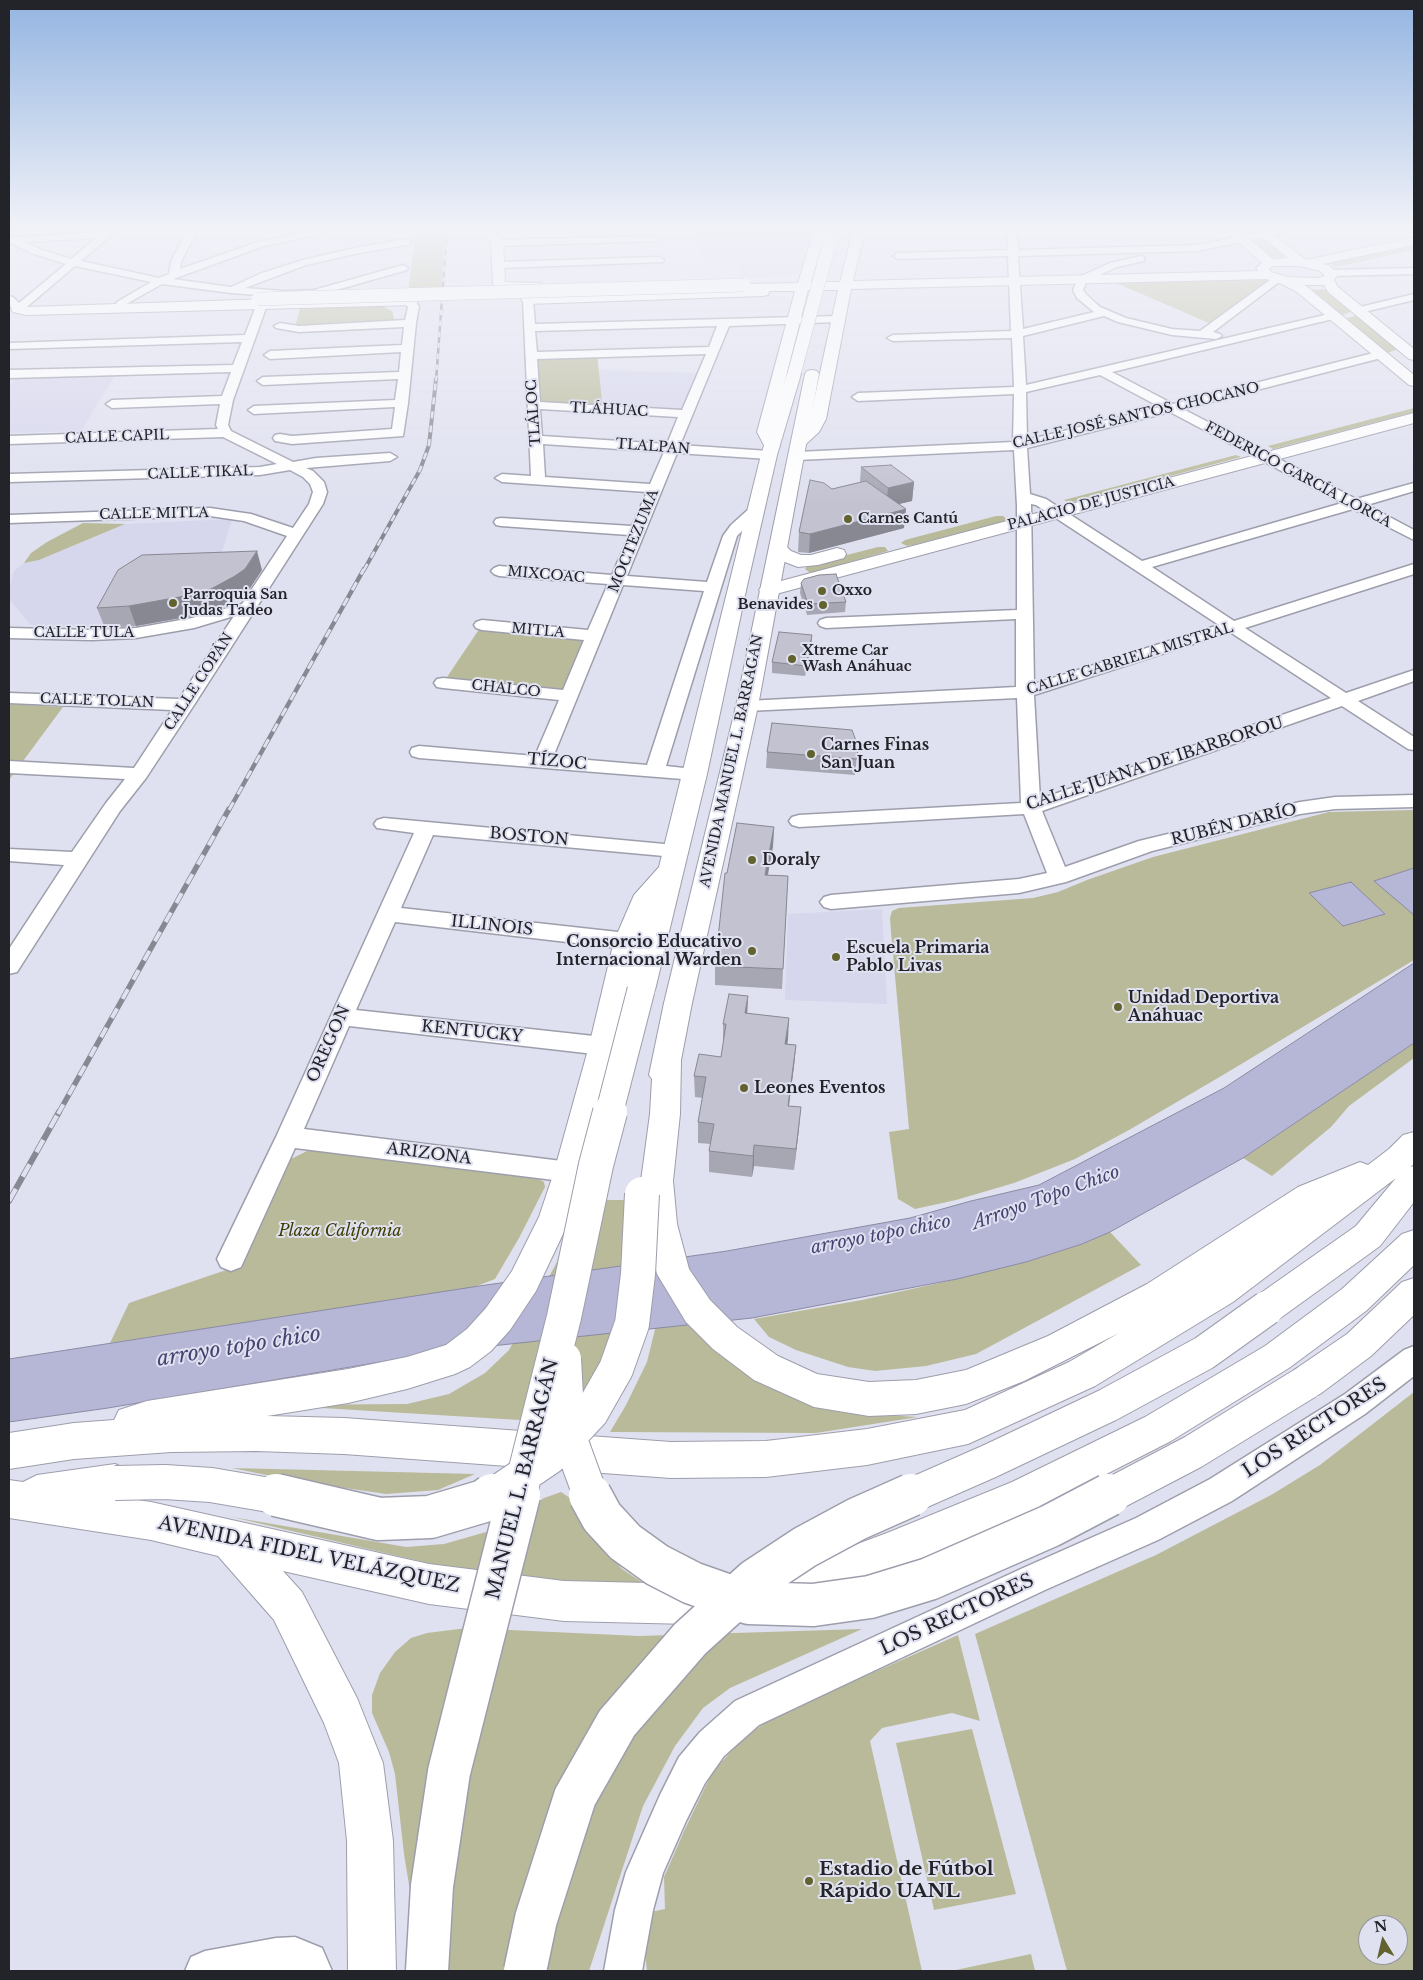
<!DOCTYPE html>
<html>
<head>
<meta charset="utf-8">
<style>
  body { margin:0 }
  #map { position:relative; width:1423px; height:1980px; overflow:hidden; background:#e0e1f0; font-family:"Libre Baskerville",serif }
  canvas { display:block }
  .frame { position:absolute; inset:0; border:10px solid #232429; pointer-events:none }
  .north { position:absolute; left:1358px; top:1915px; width:50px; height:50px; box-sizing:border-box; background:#e0e1f0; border:1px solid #9495a0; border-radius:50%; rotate:351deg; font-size:14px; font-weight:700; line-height:20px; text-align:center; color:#232429 }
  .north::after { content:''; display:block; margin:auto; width:18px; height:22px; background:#62622f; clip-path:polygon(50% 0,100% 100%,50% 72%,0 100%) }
</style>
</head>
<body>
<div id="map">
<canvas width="1423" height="1980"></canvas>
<div class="frame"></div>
<div class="north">N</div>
</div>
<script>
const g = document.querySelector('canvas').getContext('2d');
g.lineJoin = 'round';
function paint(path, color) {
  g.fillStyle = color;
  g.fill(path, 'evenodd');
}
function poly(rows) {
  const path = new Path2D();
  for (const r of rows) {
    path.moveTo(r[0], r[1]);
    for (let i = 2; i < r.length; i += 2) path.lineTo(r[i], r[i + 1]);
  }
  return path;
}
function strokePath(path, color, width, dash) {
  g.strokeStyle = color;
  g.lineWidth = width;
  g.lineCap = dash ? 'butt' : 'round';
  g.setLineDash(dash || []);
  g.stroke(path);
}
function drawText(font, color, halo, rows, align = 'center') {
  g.font = font + ' "Libre Baskerville",serif';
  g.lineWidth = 4;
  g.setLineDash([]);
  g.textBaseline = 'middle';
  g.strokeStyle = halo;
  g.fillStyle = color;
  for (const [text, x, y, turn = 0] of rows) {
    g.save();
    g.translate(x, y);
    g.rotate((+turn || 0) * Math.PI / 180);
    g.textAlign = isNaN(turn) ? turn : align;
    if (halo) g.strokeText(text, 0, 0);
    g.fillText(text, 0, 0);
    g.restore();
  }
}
const built = poly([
  [695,230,813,230,800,273,788,276,742,278,737,263,703,264],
  [598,370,701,373,682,413,604,409],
  [116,374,81,431,9,433,9,387,16,377],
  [232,519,216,572,105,627,31,625,9,599,9,589,14,571,24,563,39,560,125,524],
  [882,909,887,1004,785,1000,788,914]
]);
const green = poly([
  [416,230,445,230,441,291,408,293],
  [1262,237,1285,257,1270,257,1249,239],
  [1414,242,1414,250,1336,267,1325,262],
  [1262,278,1269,281,1209,323,1116,283],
  [1327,289,1353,311,1340,316,1306,290],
  [381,305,392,311,395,321,295,327,300,308],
  [1359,315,1400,349,1383,354,1343,319],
  [597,354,603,409,534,405,530,356],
  [1414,408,1414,412,1273,449,1268,446],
  [1236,455,1241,457,1069,503,1064,500],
  [996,516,1003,516,1007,519,1005,521,913,545,907,546,901,543,905,540],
  [83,523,125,524,39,560,24,563,31,553,47,542],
  [878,547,885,547,888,551,815,572,809,572,805,569,808,565],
  [482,625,591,636,569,696,443,683],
  [9,704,63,707,9,780],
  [1414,810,1414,960,1223,1075,1129,1130,1075,1159,1014,1183,956,1200,915,1209,898,1199,889,1132,909,1129,891,932,890,918,892,911,899,908,1033,898,1058,892,1087,880,1153,857,1329,812],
  [1414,1043,1414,1058,1349,1106,1331,1127,1272,1176,1243,1158],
  [309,1150,533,1176,544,1182,545,1187,519,1238,495,1279,469,1289,110,1343,129,1303,235,1267,291,1159],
  [576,1200,625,1200,617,1334,585,1406,553,1422,272,1405,407,1404,449,1394,485,1373,509,1350,557,1262],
  [1110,1232,1141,1265,976,1354,926,1366,875,1371,848,1367,796,1350,769,1337,754,1319,862,1300,957,1279,1026,1262,1082,1244],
  [662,1301,869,1414,918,1417,816,1433,610,1432,626,1405,647,1362],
  [1414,1392,1414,1971,1067,1971,975,1634,1156,1555,1271,1495,1320,1465],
  [1368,1925,1398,1925,1398,1955,1368,1955],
  [232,1468,475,1474,438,1490,386,1494,291,1480],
  [561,1492,570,1498,590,1532,622,1569,661,1595,445,1567,232,1517,406,1547,444,1544,493,1530,544,1498],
  [467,1628,639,1636,862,1629,730,1688,703,1708,675,1746,643,1806,589,1971,423,1971,404,1854,395,1774,389,1752,372,1713,372,1695,380,1673,395,1652,411,1638,427,1633],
  [958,1635,980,1721,952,1713,882,1728,870,1741,922,1971,647,1971,641,1914,665,1909,664,1877,685,1829,712,1773,740,1741,773,1717],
  [972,1729,1016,1894,934,1910,896,1743],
  [1031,1954,1035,1971,951,1971]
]);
const water = poly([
  [1414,868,1414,915,1374,881,1414,868],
  [1351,882,1385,914,1343,926,1309,893,1351,882],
  [1414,963,1414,1043,1243,1158,1110,1232,1082,1244,1026,1262,957,1279,752,1318,445,1351,108,1408,9,1422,9,1359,479,1286,727,1251,910,1218,971,1201,1039,1185,1224,1088,1414,963]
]);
const street = poly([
  [107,230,117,230,81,261,159,278,169,274,171,262,187,230,197,230,181,262,180,269,258,242,314,230,331,230,326,233,264,246,173,279,231,287,262,273,303,260,359,247,407,239,412,242,407,245,359,253,306,265,245,288,284,291,314,290,403,265,408,268,407,270,315,296,284,297,231,293,162,284,121,307,117,306,116,304,117,302,151,282,75,266,22,311,14,311,9,304,9,296,13,297,19,303,66,264,31,253,9,242,9,235,15,237,104,232,107,230],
  [96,238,71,259,39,249,26,242,96,238],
  [1007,230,1017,230,1018,250,1197,245,1272,230,1290,230,1285,233,1197,251,1018,256,1023,329,1094,312,1077,298,1073,290,1079,277,1110,263,1140,256,1144,257,1144,261,1117,267,1087,281,1083,290,1086,294,1100,307,1126,318,1172,329,1200,331,1274,277,1278,276,1283,279,1213,332,1220,334,1222,336,1216,339,1172,335,1118,322,1104,316,1023,336,1026,385,1333,313,1337,314,1339,316,1337,318,1112,372,1173,404,1381,351,1385,353,1387,355,1385,357,1183,409,1356,499,1414,483,1414,491,1367,505,1414,530,1414,540,1353,509,1152,567,1234,621,1414,564,1414,574,1245,628,1346,693,1414,670,1414,681,1358,701,1414,737,1414,750,1408,749,1342,706,1042,811,1065,867,1139,841,1300,802,1335,797,1414,795,1414,807,1335,809,1300,814,1152,851,1066,882,1019,893,831,909,824,907,820,902,824,897,831,895,1019,879,1047,873,1024,814,799,827,792,825,789,821,792,817,799,815,1021,803,1017,698,747,711,741,710,738,706,741,702,747,701,1016,687,1016,619,826,628,820,626,818,623,820,620,826,618,1017,610,1017,506,1014,450,797,460,790,456,797,452,1013,442,1014,394,858,401,852,397,858,393,1014,387,1012,338,893,341,887,338,893,335,1011,331,1008,256,898,259,893,256,898,253,1008,250,1007,230],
  [1100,375,1160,407,1027,440,1026,392,1100,375],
  [1170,412,1342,503,1142,561,1046,499,1030,494,1027,448,1170,412],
  [1031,504,1036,505,1219,625,1034,684,1031,504],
  [1230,632,1331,698,1040,799,1034,695,1230,632],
  [654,236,659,239,657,241,497,246,492,243,497,240,654,236],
  [659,257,664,260,663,262,499,268,494,265,499,262,659,257],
  [1414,268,1414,274,1330,276,1325,273,1330,270,1414,268],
  [399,290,403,291,419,306,416,323,408,403,403,436,292,444,275,441,273,438,275,435,280,434,292,436,392,429,395,407,254,414,248,410,254,406,395,400,398,379,263,385,257,381,263,377,399,372,401,352,270,359,264,355,270,351,402,345,404,327,299,332,276,328,274,326,280,323,299,326,405,320,408,307,394,293,399,290],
  [1414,294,1414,300,1360,313,1354,310,1356,308,1414,294],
  [528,297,533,300,535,324,837,316,843,319,837,322,729,326,680,445,769,451,776,455,769,459,677,453,627,576,707,582,723,536,731,525,751,507,756,506,761,507,763,510,737,536,666,766,702,770,704,774,702,778,695,780,419,758,412,756,410,752,412,748,419,746,535,756,559,700,443,688,437,687,434,683,437,679,443,678,563,690,584,640,482,630,476,628,474,625,476,622,482,620,588,630,608,584,499,576,494,574,491,571,494,568,499,566,612,575,629,535,501,526,496,525,494,522,496,519,501,518,632,526,647,492,502,482,495,478,502,474,531,476,523,300,528,297],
  [717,326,709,347,537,352,535,331,717,326],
  [706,354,682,410,540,402,537,359,706,354],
  [540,409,678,417,667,444,542,436,540,409],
  [543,444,664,452,650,484,545,477,543,444],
  [623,585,704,591,647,765,553,757,623,585],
  [266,300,271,303,266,308,233,400,228,425,231,431,293,462,316,458,390,453,397,457,390,461,306,468,313,471,324,482,327,492,323,504,194,705,146,778,120,811,17,972,9,974,9,949,64,865,9,861,9,849,72,852,106,803,125,779,9,773,9,761,134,768,172,710,9,703,9,693,179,699,234,616,194,628,136,638,92,640,9,638,9,628,92,630,136,628,192,618,242,604,287,536,244,521,210,516,9,523,9,515,210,508,251,514,293,528,309,504,313,492,310,484,303,477,290,470,260,475,9,482,9,474,260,467,277,464,223,437,9,444,9,436,218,429,216,425,220,404,112,408,106,404,112,400,222,396,231,372,9,378,9,370,233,365,242,342,9,349,9,343,245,335,256,306,266,300],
  [384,818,675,845,682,846,685,851,682,856,675,857,433,835,401,908,627,933,635,936,638,941,635,946,627,949,395,922,356,1010,603,1037,611,1040,615,1046,611,1052,603,1055,349,1026,304,1129,570,1162,579,1165,583,1172,579,1179,570,1182,295,1148,241,1267,231,1271,221,1267,217,1259,276,1137,414,833,377,828,374,824,377,820,384,818],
  [1414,1346,1414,1376,1365,1414,1232,1501,1158,1540,1045,1590,759,1725,724,1756,705,1783,686,1821,663,1873,653,1910,642,1971,604,1971,615,1910,626,1872,660,1795,679,1757,700,1732,735,1701,1023,1568,1136,1518,1210,1479,1345,1394,1404,1350,1414,1346],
  [295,1937,322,1948,332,1971,185,1971,191,1957,205,1951,276,1938,295,1937]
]);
const secondary = poly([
  [484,230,496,230,503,243,505,282,541,283,542,286,541,289,534,290,534,296,738,289,739,285,744,284,798,283,814,230,826,230,811,282,840,282,853,230,865,230,853,281,1258,271,1256,268,1262,263,1225,230,1238,230,1273,259,1288,258,1254,230,1267,230,1306,260,1414,237,1414,245,1322,264,1328,265,1334,270,1337,276,1334,280,1338,287,1414,349,1414,360,1409,359,1328,292,1324,285,1305,285,1414,375,1414,386,1409,385,1297,292,1282,284,1266,279,851,289,826,419,819,432,805,445,799,447,793,445,791,442,806,427,810,419,838,290,808,290,776,416,773,432,780,446,778,449,772,451,766,449,757,432,795,291,769,291,768,295,763,296,528,304,521,300,521,290,499,290,493,286,491,243,484,230],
  [1273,266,1300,266,1320,271,1325,276,1318,278,1288,277,1271,272,1269,269,1273,266],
  [411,298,418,302,416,305,26,315,13,312,11,309,18,305,26,307,271,299,277,301,411,298],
  [1414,413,1414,423,776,594,769,596,762,594,759,590,762,586,1414,413],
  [778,542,784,544,791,551,801,555,811,555,837,548,844,550,846,554,844,558,818,565,798,567,777,559,772,552,769,548,772,544,778,542]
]);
const highway = poly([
  [794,370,799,371,801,374,777,455,747,586,707,774,655,990,651,997,641,1000,631,997,629,993,586,1172,571,1217,536,1291,510,1330,491,1351,470,1367,455,1374,407,1389,348,1403,267,1416,344,1418,671,1442,766,1441,867,1429,965,1410,1069,1362,1119,1333,1024,1381,966,1404,916,1414,869,1416,814,1407,754,1380,713,1349,686,1322,657,1274,645,1224,641,1181,650,1114,652,1079,649,1075,664,1003,736,706,805,374,807,371,812,370,817,371,819,374,758,706,692,1003,681,1060,680,1114,673,1181,677,1224,689,1269,710,1300,737,1327,778,1356,817,1374,869,1382,916,1380,966,1370,1048,1336,1147,1284,1298,1187,1360,1162,1368,1165,1389,1149,1403,1135,1414,1132,1414,1164,1410,1167,1414,1166,1414,1202,1380,1246,1279,1319,1267,1323,1255,1319,1250,1308,1255,1297,1356,1226,1396,1178,1233,1302,1095,1386,968,1444,867,1465,766,1477,671,1478,344,1454,256,1451,171,1452,74,1459,9,1469,9,1433,74,1423,114,1420,119,1410,147,1401,348,1369,407,1357,446,1345,467,1329,486,1308,512,1271,539,1217,554,1172,589,1046,614,941,634,895,659,867,761,455,787,374,789,371,794,370],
  [1414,1230,1414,1265,1366,1311,1289,1368,1171,1441,1038,1509,887,1573,787,1610,767,1613,753,1607,747,1593,753,1579,767,1573,787,1570,887,1533,1012,1482,1145,1417,1265,1346,1342,1289,1402,1234,1414,1230],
  [1414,1278,1414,1315,1371,1356,1320,1394,1307,1399,1294,1394,1289,1382,1294,1370,1347,1334,1402,1282,1414,1278],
  [115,1464,128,1470,134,1483,128,1496,124,1498,151,1502,429,1564,564,1581,690,1584,724,1579,738,1585,744,1599,738,1613,724,1619,690,1624,564,1621,429,1604,283,1571,302,1592,357,1698,383,1763,393,1841,396,1971,348,1971,347,1841,339,1763,324,1723,274,1620,218,1556,151,1540,9,1518,9,1480,23,1482,37,1475,115,1464]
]);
const railFar4 = poly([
  [436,381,447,230]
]);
const railFar3 = poly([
  [364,570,420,470,429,445,436,379]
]);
const railFar2 = poly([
  [229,810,364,569]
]);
const railFar1 = poly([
  [58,1114,229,809]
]);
const rail = poly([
  [9,1201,59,1112]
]);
const secondaryBridge = poly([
  [258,299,744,285]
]);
const highwayBridgeFar3 = poly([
  [794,374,833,230]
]);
const highwayBridgeFar2 = poly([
  [609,1114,641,990]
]);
const highwayBridgeFar1 = poly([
  [564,1359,568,1434,591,1497],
  [115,1483,165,1482,211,1485,281,1497],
  [491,1497,550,1457,591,1413,616,1369,632,1324,638,1274,642,1194],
  [519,1497,564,1317,596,1165,610,1112],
  [908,1497,990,1461,1108,1405,1204,1353,1267,1308],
  [1107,1497,1193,1452,1307,1382]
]);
const highwayBridge = poly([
  [276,1495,379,1519,430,1517,484,1501,492,1495],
  [590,1495,602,1517,625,1542,657,1565,692,1583,749,1603,813,1605,870,1597,929,1579,1050,1526,1109,1495],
  [427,1971,432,1886,449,1772,519,1495],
  [525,1971,536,1919,575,1797,617,1723,690,1639,755,1580,805,1547,857,1519,911,1495]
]);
const wall = poly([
  [861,467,914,482,912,501,899,504,904,528,809,553,798,552,799,532,832,489,860,482],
  [262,570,250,588,241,596,217,609,192,616,136,626,105,628,97,608],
  [801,583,846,602,845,612,807,615,800,593],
  [812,635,811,645,805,676,772,673,772,662],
  [858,746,855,775,766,768,767,752],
  [774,827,773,846,768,875,788,876,782,989,715,985,715,966],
  [748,996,747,1013,788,1039,787,1044,796,1045,794,1066,789,1106,799,1128,794,1170,754,1166,752,1177,709,1172,709,1151,711,1144,698,1143,698,1122,703,1098,695,1097,694,1076,721,1057,723,1045,723,1024]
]);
const shadedWall = poly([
  [914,482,912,501,886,507,888,488],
  [906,509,904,528,809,553,810,534],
  [257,551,262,570,250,588,241,596,217,609,192,616,136,626,129,606],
  [812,635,811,645,805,676,806,666],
  [774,827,773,846,764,894,765,875],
  [748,996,747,1018,745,1013],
  [789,1018,788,1039,784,1065,785,1044],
  [796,1045,794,1066,786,1127,788,1106],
  [801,1107,799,1128,794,1170,796,1149],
  [754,1145,754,1166,752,1177,753,1156]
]);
const building = poly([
  [891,465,914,482,888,488,861,467,891,465],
  [810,480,824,483,832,489,866,481,906,509,810,534,799,532,810,480],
  [257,551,245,569,235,576,211,589,185,596,129,606,97,608,118,570,142,555,257,551],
  [836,574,846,602,808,604,801,583,804,579,819,575,836,574],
  [779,632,812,635,806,666,772,662,779,632],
  [772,723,852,730,858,746,857,759,767,752,772,723],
  [737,823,774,827,765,875,788,876,783,969,715,966,725,873,727,873,737,823],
  [729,994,748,996,745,1013,789,1018,785,1044,796,1045,788,1106,801,1107,796,1149,754,1145,753,1156,709,1151,714,1124,698,1122,706,1077,694,1076,699,1054,721,1057,726,1024,723,1024,729,994]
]);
const markers = [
  [848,519,5,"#62622f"],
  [822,591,5,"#62622f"],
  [173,603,5,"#62622f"],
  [823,605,5,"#62622f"],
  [792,659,5,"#62622f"],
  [811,754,5,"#62622f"],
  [752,860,5,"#62622f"],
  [752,951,5,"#62622f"],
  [836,957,5,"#62622f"],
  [1118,1007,5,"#62622f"],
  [744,1088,5,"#62622f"],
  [809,1881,5,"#62622f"]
];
const farStreetnames = [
  ["TLÁHUAC",609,410,3],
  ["TLÁLOC",534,413,-94],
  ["CALLE JOSÉ SANTOS CHOCANO",1136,416,-13],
  ["CALLE CAPIL",117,437,-2],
  ["TLALPAN",653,447,4],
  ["CALLE TIKAL",200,473,-2],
  ["FEDERICO GARCÍA LORCA",1298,475,28],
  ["PALACIO DE JUSTICIA",1091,504,-15],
  ["CALLE MITLA",154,514,-1],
  ["MOCTEZUMA",634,541,-68],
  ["MIXCOAC",546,575,5],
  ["MITLA",538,631,5],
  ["CALLE TULA",84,633],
  ["CALLE GABRIELA MISTRAL",1130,659,-17],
  ["CALLE COPÁN",199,682,-57],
  ["CHALCO",506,689,6],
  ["CALLE TOLAN",97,701,2],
  ["AVENIDA MANUEL L. BARRAGÁN",732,761,-78]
];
const farPoinames = [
  ["Carnes Cantú",858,519],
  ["Oxxo",832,591],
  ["Parroquia San",183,595],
  ["Judas Tadeo",183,611],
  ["Benavides",813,605,"right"],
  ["Xtreme Car",802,651],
  ["Wash Anáhuac",802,667]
];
const poiNames = [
  ["Carnes Finas",821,745],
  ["San Juan",821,763],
  ["Doraly",762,860],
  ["Consorcio Educativo",742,942,"right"],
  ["Internacional Warden",742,960,"right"],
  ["Escuela Primaria",846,948],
  ["Pablo Livas",846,966],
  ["Unidad Deportiva",1128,998],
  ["Anáhuac",1128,1016],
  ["Leones Eventos",754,1088]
];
const streetNames = [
  ["TÍZOC",557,762,5],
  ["CALLE JUANA DE IBARBOROU",1155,764,-18],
  ["RUBÉN DARÍO",1234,825,-14],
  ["BOSTON",529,837,5],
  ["ILLINOIS",492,926,6],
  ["KENTUCKY",472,1032,6],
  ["OREGON",329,1044,-66],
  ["ARIZONA",429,1154,7]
];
const parkNames = [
  ["Plaza California",340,1231]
];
const waterNames = [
  ["Arroyo Topo Chico",1046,1198,-20],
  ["arroyo topo chico",881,1235,-11]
];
const nearStreetnames = [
  ["LOS RECTORES",1315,1428,-33],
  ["MANUEL L. BARRAGÁN",523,1479,-76],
  ["AVENIDA FIDEL VELÁZQUEZ",309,1555,12],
  ["LOS RECTORES",957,1615,-25]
];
const nearPoinames = [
  ["Estadio de Fútbol",819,1870],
  ["Rápido UANL",819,1892]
];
const nearWaternames = [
  ["arroyo topo chico",239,1347,-9]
];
paint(built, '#d6d6ed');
paint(green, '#b9ba99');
paint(water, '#b6b6d7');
strokePath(water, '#8a8aa3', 1);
strokePath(street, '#9d9eac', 3);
strokePath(secondary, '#9d9eac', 2);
strokePath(highway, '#9d9eac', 2);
paint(street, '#fff');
paint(secondary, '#fff');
paint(highway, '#fff');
strokePath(railFar4, '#878892', 2.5);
strokePath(railFar3, '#878892', 4);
strokePath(railFar2, '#878892', 4.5);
strokePath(railFar1, '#878892', 5.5);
strokePath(rail, '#878892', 6);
strokePath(railFar4, '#e0e1f0', 2, [5.5]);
strokePath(railFar3, '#e0e1f0', 2.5, [7]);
strokePath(railFar2, '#e0e1f0', 3, [9]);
strokePath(railFar1, '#e0e1f0', 4, [11]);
strokePath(rail, '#e0e1f0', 4.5, [14]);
strokePath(secondaryBridge, '#9d9eac', 14, []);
strokePath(highwayBridgeFar3, '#9d9eac', 14, []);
strokePath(highwayBridgeFar2, '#9d9eac', 29, []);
strokePath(highwayBridgeFar1, '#9d9eac', 36, []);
strokePath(highwayBridge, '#9d9eac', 45, []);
strokePath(secondaryBridge, '#fff', 13);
strokePath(highwayBridgeFar3, '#fff', 13);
strokePath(highwayBridgeFar2, '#fff', 27);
strokePath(highwayBridgeFar1, '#fff', 34);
strokePath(highwayBridge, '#fff', 42);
paint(wall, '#a7a7b4');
paint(shadedWall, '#888892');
paint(building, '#c2c2d1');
strokePath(building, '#888892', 1);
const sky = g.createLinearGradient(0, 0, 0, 507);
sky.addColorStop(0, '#94b5e1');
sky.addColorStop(0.45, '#f1f2f8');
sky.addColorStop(1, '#f1f2f800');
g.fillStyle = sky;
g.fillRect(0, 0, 1423, 507);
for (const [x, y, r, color] of markers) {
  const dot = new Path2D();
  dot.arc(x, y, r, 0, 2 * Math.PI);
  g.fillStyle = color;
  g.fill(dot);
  strokePath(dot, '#e0e1f0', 2);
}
drawText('14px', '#232429', '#e0e1f0', farStreetnames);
drawText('bold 14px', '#232429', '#e0e1f0', farPoinames, 'left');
drawText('bold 16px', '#232429', '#e0e1f0', poiNames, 'left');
drawText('16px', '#232429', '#e0e1f0', streetNames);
drawText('italic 16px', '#3d3c00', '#e0e1f0', parkNames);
drawText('italic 18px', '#464371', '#e0e1f0', waterNames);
drawText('19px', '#232429', '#e0e1f0', nearStreetnames);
drawText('bold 19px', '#232429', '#e0e1f0', nearPoinames, 'left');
drawText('italic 21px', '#464371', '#e0e1f0', nearWaternames);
</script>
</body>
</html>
